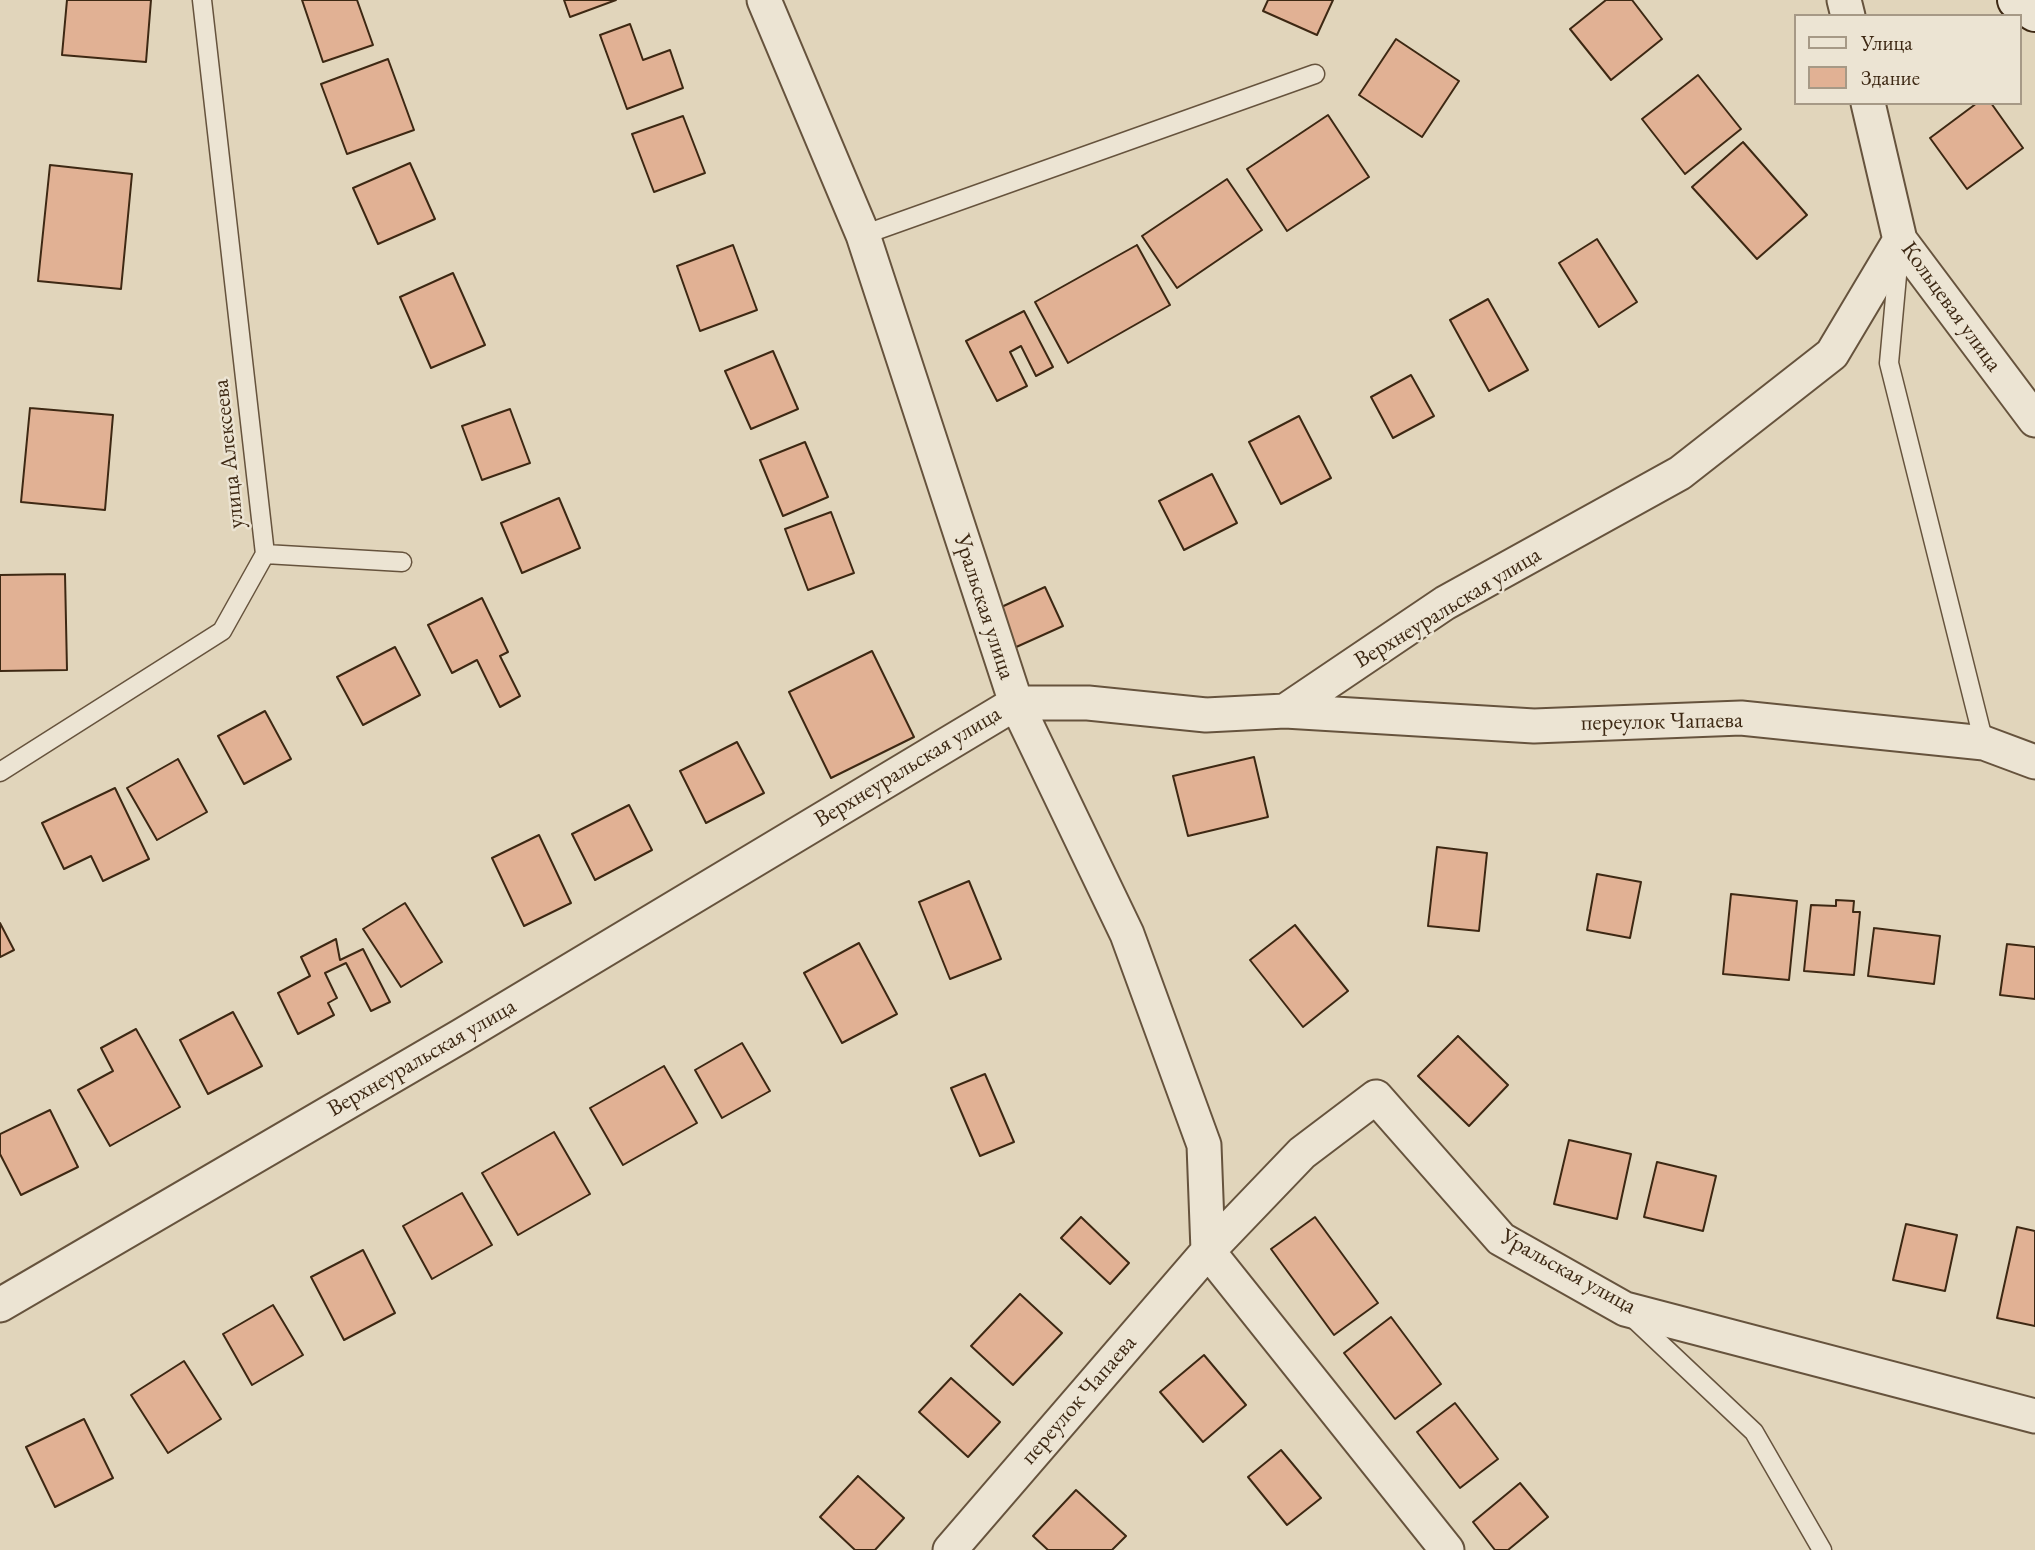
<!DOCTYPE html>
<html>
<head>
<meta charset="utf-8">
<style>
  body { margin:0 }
  #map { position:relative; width:2035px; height:1550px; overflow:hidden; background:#e1d5bb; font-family:"EB Garamond",serif }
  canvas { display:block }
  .legend { position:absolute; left:1794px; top:14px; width:228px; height:91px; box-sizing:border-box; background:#ece4d3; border:2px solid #a69986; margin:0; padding:9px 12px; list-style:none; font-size:21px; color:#3d2813 }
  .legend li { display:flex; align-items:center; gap:14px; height:35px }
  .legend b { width:35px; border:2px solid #a69986 }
</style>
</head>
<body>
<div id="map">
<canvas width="2035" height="1550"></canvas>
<ul class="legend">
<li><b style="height:9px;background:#ece4d3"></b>Улица</li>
<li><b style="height:19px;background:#e1b194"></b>Здание</li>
</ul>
</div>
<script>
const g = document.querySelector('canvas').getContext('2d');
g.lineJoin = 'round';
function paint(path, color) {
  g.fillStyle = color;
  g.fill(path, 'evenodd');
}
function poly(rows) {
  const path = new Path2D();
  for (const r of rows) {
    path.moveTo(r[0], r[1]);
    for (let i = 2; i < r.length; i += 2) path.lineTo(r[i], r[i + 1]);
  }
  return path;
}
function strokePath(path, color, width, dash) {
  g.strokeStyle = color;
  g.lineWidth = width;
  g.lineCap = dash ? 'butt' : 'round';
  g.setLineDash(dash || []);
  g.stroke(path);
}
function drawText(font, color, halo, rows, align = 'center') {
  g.font = font + ' "EB Garamond",serif';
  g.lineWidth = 5;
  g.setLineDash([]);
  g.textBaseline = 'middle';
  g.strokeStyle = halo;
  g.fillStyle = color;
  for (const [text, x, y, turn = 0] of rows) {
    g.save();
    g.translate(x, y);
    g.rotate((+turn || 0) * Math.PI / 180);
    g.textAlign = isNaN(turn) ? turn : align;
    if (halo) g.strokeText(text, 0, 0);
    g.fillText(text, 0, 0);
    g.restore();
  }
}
const building = poly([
  [67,0,151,0,146,62,62,55,67,0],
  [302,0,357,0,373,45,323,62,302,0],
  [564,0,616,0,570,17,564,0],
  [1268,0,1333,0,1317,35,1263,11,1268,0],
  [1606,0,1632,0,1662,39,1611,80,1570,29,1606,0],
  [630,24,643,60,670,50,683,88,627,109,600,35,630,24],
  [1396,39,1459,81,1422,137,1359,95,1396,39],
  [388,59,414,130,347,154,321,84,388,59],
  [1698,75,1741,129,1685,174,1642,119,1698,75],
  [1977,103,1991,103,2023,148,1967,189,1930,138,1977,103],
  [1328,115,1369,177,1287,231,1247,169,1328,115],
  [683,116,705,173,654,192,632,134,683,116],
  [1743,142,1807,215,1757,259,1692,187,1743,142],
  [410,163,435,219,378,244,353,188,410,163],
  [50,165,132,174,121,289,38,281,50,165],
  [1227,179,1262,230,1177,288,1142,236,1227,179],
  [1597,239,1637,302,1599,327,1559,263,1597,239],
  [733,245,757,310,700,331,677,266,733,245],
  [1137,245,1170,305,1068,363,1035,302,1137,245],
  [453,273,485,345,431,368,400,297,453,273],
  [1488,299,1528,370,1489,391,1450,320,1488,299],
  [1024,311,1053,367,1036,376,1021,346,1010,352,1027,386,997,401,966,341,1024,311],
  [773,351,798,409,751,429,725,371,773,351],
  [1411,375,1434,416,1393,438,1371,397,1411,375],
  [30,408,113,415,105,510,21,502,30,408],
  [510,409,530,463,482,480,462,426,510,409],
  [1299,416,1331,478,1281,504,1249,442,1299,416],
  [805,442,828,497,783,516,760,460,805,442],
  [1212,474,1237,523,1184,550,1159,501,1212,474],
  [559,498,580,548,522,573,501,523,559,498],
  [831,512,854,573,808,590,785,529,831,512],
  [65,574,67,670,0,671,0,575,65,574],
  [1045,587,1063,626,1014,648,997,609,1045,587],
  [482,598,508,652,500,656,520,696,500,707,477,660,452,673,428,625,482,598],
  [395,647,420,695,363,725,337,677,395,647],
  [872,651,914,737,831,778,789,692,872,651],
  [265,711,291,759,244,784,218,736,265,711],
  [737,742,764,793,706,823,680,771,737,742],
  [1254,757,1268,817,1188,836,1173,776,1254,757],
  [178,759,207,812,157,840,127,788,178,759],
  [115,788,149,859,103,881,91,856,64,869,42,823,115,788],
  [629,805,652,850,595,880,572,834,629,805],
  [539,835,571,903,524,926,492,858,539,835],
  [1437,847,1487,853,1479,931,1428,926,1437,847],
  [1597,874,1641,882,1630,938,1587,930,1597,874],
  [969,881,1001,959,950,979,919,902,969,881],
  [1731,894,1797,901,1789,980,1723,974,1731,894],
  [1836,900,1854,901,1853,912,1860,912,1854,975,1804,971,1811,905,1836,906,1836,900],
  [405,903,442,962,401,987,363,929,405,903],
  [0,923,14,950,0,957,0,923],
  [1295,925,1348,991,1303,1027,1250,960,1295,925],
  [1874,928,1940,936,1934,984,1868,976,1874,928],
  [336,939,340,960,363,949,390,1002,371,1011,346,963,325,973,337,998,328,1003,334,1015,298,1034,278,993,310,976,301,957,336,939],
  [859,943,897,1014,842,1043,804,973,859,943],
  [2007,944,2035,947,2035,999,2000,995,2007,944],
  [233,1012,262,1066,208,1094,180,1040,233,1012],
  [136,1029,180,1107,110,1146,78,1090,113,1071,101,1048,136,1029],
  [1458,1036,1508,1085,1469,1126,1418,1076,1458,1036],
  [742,1043,770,1091,722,1118,695,1070,742,1043],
  [664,1066,697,1123,623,1165,590,1108,664,1066],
  [985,1074,1014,1142,980,1156,951,1088,985,1074],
  [50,1110,78,1167,21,1195,0,1154,0,1134,50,1110],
  [554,1132,590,1194,518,1235,482,1173,554,1132],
  [1569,1140,1631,1154,1617,1219,1554,1204,1569,1140],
  [1657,1162,1716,1176,1703,1231,1644,1217,1657,1162],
  [462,1193,492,1245,432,1279,403,1226,462,1193],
  [1081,1217,1129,1263,1110,1284,1061,1238,1081,1217],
  [1315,1217,1378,1303,1334,1335,1271,1249,1315,1217],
  [1906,1224,1957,1235,1945,1291,1893,1280,1906,1224],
  [2017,1227,2035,1231,2035,1326,1997,1318,2017,1227],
  [363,1250,395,1313,344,1340,311,1277,363,1250],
  [1020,1294,1062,1333,1013,1385,971,1346,1020,1294],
  [273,1305,303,1355,252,1385,223,1334,273,1305],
  [1391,1317,1441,1384,1395,1419,1344,1353,1391,1317],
  [1204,1355,1246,1405,1203,1442,1160,1392,1204,1355],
  [184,1361,221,1419,168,1453,131,1395,184,1361],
  [951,1378,1000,1422,968,1457,919,1412,951,1378],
  [1455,1403,1498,1459,1460,1488,1417,1432,1455,1403],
  [84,1419,113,1478,55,1507,26,1447,84,1419],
  [1281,1450,1321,1498,1287,1525,1248,1477,1281,1450],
  [858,1476,904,1518,875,1550,855,1550,820,1517,858,1476],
  [1520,1483,1548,1517,1508,1550,1495,1550,1473,1522,1520,1483],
  [1076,1490,1126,1536,1112,1550,1048,1550,1033,1536,1076,1490]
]);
const service = poly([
  [863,235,1315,74],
  [1899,254,1889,363,1984,743],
  [265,554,402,562],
  [0,772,222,631,265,554,202,0],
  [1632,1317,1754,1432,1822,1550]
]);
const minor = poly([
  [764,0,863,235,1016,703,1127,934,1204,1145,1208,1251,1447,1550],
  [1844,0,1848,16],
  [1868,103,1900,240,2035,420],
  [1285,711,1534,726,1741,718,1984,743,2035,762],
  [0,1305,461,1036,1016,703,1088,703,1206,715,1285,711,1445,603,1680,473,1832,354,1900,240],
  [950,1550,1208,1251,1302,1153,1376,1097,1501,1239,1625,1309,2035,1416]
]);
const secondary = poly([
  [2017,0,2035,12]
]);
const streetNames = [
  ["Кольцевая улица",1951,307,54],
  ["улица Алексеева",229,454,-96],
  ["Уральская улица",984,607,72],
  ["Верхнеуральская улица",1448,608,-31],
  ["переулок Чапаева",1662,722,-1],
  ["Верхнеуральская улица",908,767,-31],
  ["Верхнеуральская улица",422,1058,-30],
  ["Уральская улица",1568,1272,29],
  ["переулок Чапаева",1079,1400,-49]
];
paint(building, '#e1b194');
strokePath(building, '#3d2813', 2);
strokePath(service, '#66533d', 21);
strokePath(minor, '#66533d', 37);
strokePath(secondary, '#3d2813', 42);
strokePath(service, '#ece4d3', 18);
strokePath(minor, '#ece4d3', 33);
strokePath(secondary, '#ece4d3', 38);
drawText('23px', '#3d2813', '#ece4d3', streetNames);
</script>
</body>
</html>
